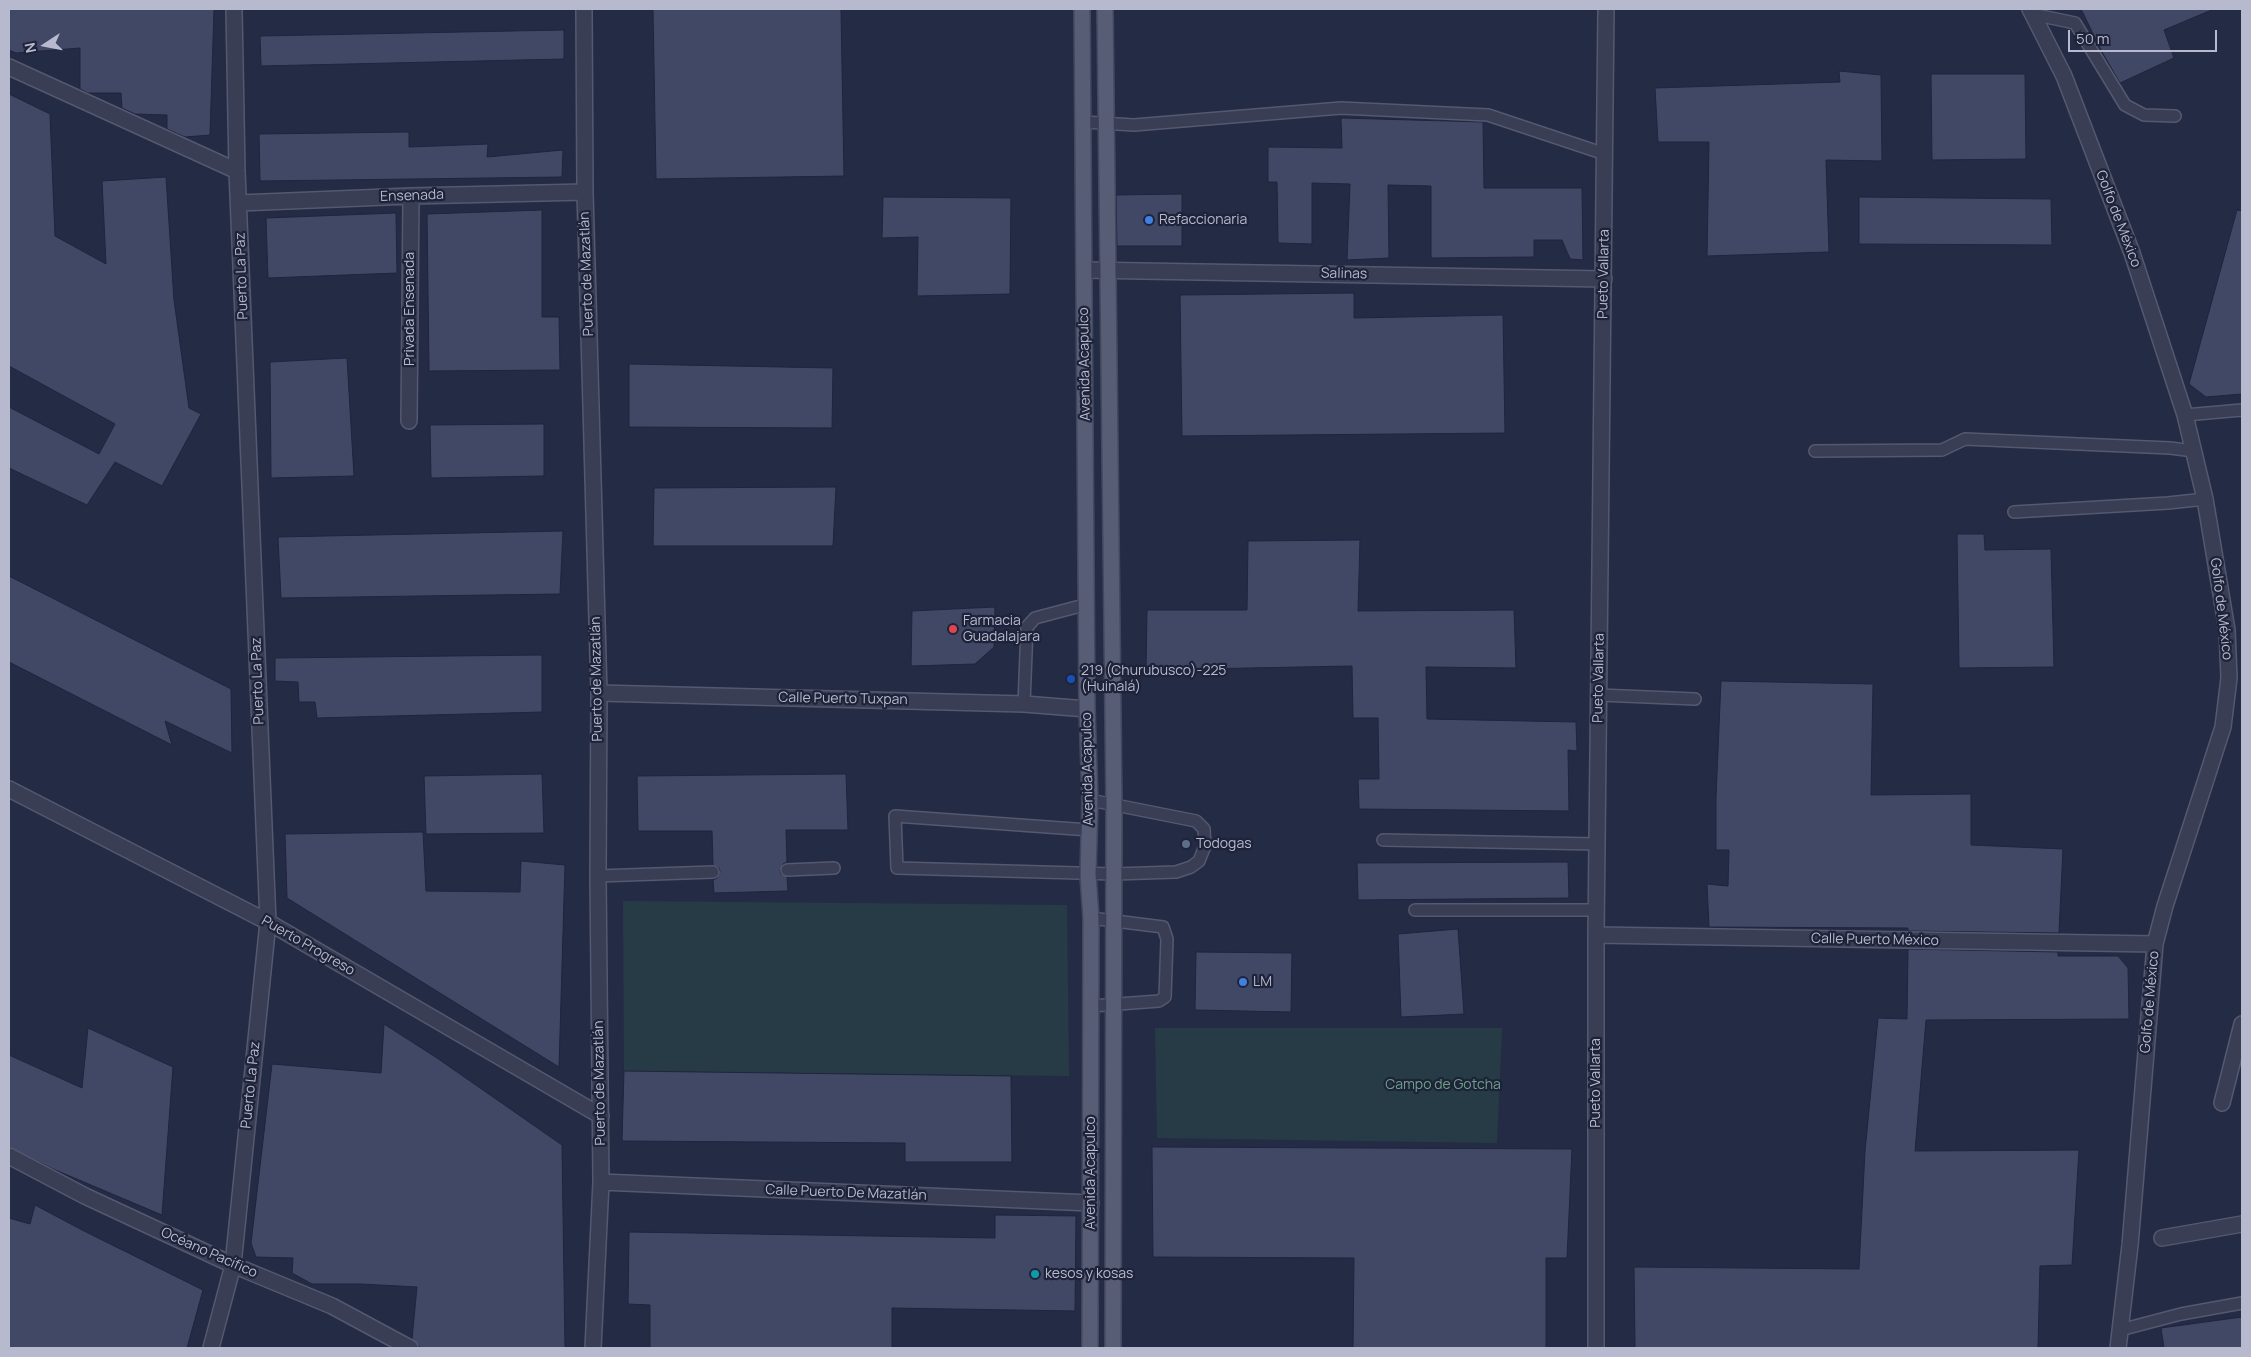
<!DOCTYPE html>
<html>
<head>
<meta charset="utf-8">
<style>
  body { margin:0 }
  #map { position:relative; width:2251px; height:1357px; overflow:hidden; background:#242b45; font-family:Manrope,sans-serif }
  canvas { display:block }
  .frame { position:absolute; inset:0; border:10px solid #b7bace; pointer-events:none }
  .north { position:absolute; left:20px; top:20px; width:50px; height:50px; -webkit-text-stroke:4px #1e233a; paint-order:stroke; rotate:259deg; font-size:14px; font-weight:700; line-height:20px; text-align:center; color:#b7bace }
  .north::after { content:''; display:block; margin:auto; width:18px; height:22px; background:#b7bace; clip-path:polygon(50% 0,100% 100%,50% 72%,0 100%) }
  .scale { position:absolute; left:2068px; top:30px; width:149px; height:22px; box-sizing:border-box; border:2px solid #b7bace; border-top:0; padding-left:6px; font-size:15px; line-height:18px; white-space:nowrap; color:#b7bace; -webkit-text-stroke:4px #1e233a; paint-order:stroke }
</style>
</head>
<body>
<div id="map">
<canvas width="2251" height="1357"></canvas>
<div class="frame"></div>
<div class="north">N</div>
<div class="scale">50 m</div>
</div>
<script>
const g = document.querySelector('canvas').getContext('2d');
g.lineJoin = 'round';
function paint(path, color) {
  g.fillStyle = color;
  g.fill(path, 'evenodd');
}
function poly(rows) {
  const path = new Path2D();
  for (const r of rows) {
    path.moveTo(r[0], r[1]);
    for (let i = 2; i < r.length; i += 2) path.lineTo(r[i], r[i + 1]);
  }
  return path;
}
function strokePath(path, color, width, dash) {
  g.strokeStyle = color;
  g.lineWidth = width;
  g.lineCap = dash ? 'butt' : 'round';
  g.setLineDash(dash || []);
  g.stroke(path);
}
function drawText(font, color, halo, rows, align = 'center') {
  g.font = font + ' Manrope,sans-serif';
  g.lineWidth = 4.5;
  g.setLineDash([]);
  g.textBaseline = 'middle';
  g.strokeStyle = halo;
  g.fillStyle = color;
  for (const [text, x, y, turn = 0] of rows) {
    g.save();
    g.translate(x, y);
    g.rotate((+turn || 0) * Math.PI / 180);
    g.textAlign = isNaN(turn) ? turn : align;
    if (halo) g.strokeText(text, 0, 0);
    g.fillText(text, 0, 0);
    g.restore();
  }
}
const green = poly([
  [623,901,1067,905,1069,1076,624,1071],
  [1155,1028,1502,1028,1497,1143,1157,1138]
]);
const building = poly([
  [9,9,214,9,210,135,185,137,167,129,167,115,135,114,122,108,121,93,88,93,80,89,80,48,16,53,9,50,9,9],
  [653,9,841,9,844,176,656,179,653,9],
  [2081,9,2214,9,2164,30,2174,58,2120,83,2102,52,2081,9],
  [564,30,564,59,261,66,260,36,564,30],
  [1839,71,1881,75,1882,161,1826,160,1829,252,1707,256,1709,142,1658,142,1655,88,1840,82,1839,71],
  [1931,74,2025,74,2026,159,1932,160,1931,74],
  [9,94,50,114,55,236,106,264,102,181,166,177,174,300,189,408,201,414,162,486,115,462,87,505,9,468,9,407,99,454,115,424,9,366,9,94],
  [1341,118,1483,122,1484,188,1582,188,1583,260,1570,259,1562,240,1534,240,1534,257,1431,258,1431,186,1388,185,1389,258,1347,260,1350,184,1312,183,1312,244,1278,243,1277,182,1268,182,1268,147,1342,148,1341,118],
  [409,132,409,147,488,144,487,157,563,150,562,177,260,181,259,134,409,132],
  [1182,194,1182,246,1117,246,1116,195,1182,194],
  [883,197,1011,198,1010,294,917,296,918,237,882,238,883,197],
  [1859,197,2051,199,2052,245,1859,244,1859,197],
  [542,210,542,317,559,317,560,370,429,371,427,214,542,210],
  [2237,210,2242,211,2242,394,2206,397,2189,384,2237,210],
  [396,213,397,273,268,278,266,218,396,213],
  [1354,293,1354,318,1503,315,1505,433,1182,436,1180,295,1354,293],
  [347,358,354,476,271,478,270,362,347,358],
  [629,364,833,368,832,428,629,427,629,364],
  [544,424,544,476,431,478,430,425,544,424],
  [836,487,833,546,653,546,654,488,836,487],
  [563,531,560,594,281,598,278,537,563,531],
  [1957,534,1984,534,1985,550,2051,549,2054,667,1959,668,1957,534],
  [1360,540,1358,611,1514,610,1516,668,1426,667,1427,719,1576,722,1577,751,1568,750,1569,811,1359,809,1358,779,1379,779,1378,718,1353,718,1352,666,1146,670,1147,610,1247,610,1248,541,1360,540],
  [9,576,231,689,232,753,165,721,172,745,9,662,9,576],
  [995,607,994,647,975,664,911,666,912,611,995,607],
  [542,655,542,712,317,718,315,702,299,702,298,682,275,681,275,658,542,655],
  [1721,681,1873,684,1871,795,1971,794,1971,845,2063,849,2059,933,1908,931,1908,928,1709,927,1707,884,1728,886,1729,850,1716,850,1716,796,1721,681],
  [542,774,544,833,426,834,424,776,542,774],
  [846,774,848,830,786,830,787,862,783,864,780,870,781,874,787,877,788,891,714,893,713,880,717,878,720,872,719,868,713,865,712,831,638,831,637,776,846,774],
  [423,832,426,891,520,892,521,861,565,865,559,1067,287,898,285,834,423,832],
  [1568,862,1569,898,1358,900,1357,863,1568,862],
  [1458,929,1464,1014,1401,1017,1398,934,1458,929],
  [1908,949,2058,952,2058,956,2118,956,2128,968,2129,1019,1926,1020,1915,1151,2079,1150,2072,1265,2040,1266,2038,1348,1635,1348,1634,1267,1859,1269,1865,1151,1878,1018,1907,1019,1908,949],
  [1196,952,1292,953,1291,1012,1195,1010,1196,952],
  [384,1024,437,1058,562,1145,565,1348,421,1348,412,1339,417,1287,361,1284,312,1284,292,1273,293,1258,256,1257,251,1243,272,1064,381,1073,384,1024],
  [88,1028,173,1067,162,1215,53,1169,9,1147,9,1055,82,1088,88,1028],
  [624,1071,1011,1076,1012,1162,905,1162,905,1143,622,1141,624,1071],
  [1152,1147,1572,1149,1567,1258,1546,1258,1546,1348,1353,1348,1354,1258,1153,1257,1152,1147],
  [35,1205,84,1231,203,1290,187,1348,9,1348,9,1218,30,1224,35,1205],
  [995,1215,1076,1216,1075,1311,892,1308,892,1348,650,1348,650,1305,628,1304,629,1232,995,1238,995,1215],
  [2242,1317,2242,1348,2164,1348,2161,1328,2242,1317]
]);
const service = poly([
  [2032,14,2075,23,2125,105,2144,115,2175,116],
  [1084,122,1134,125,1341,108,1488,115,1605,154],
  [2185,415,2242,410],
  [1815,451,1942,450,1965,439,2170,448,2194,451],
  [2014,512,2168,503,2205,499],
  [1599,695,1695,699],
  [1024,704,1027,627,1035,618,1088,604],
  [1089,830,895,816,897,868,1114,874,1176,872,1191,867,1199,861,1205,846,1204,829,1196,821,1090,800],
  [1383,840,1597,844],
  [787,870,834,868],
  [598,876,713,872],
  [1415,910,1596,910],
  [1091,918,1163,927,1167,939,1165,997,1159,1001,1092,1006],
  [2120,1330,2181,1314,2242,1303]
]);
const minor = poly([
  [584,9,585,192,599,693,598,876,601,1182,593,1348],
  [2030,9,2064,76,2132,253,2185,415,2205,499,2227,630,2229,678,2223,727,2165,906,2155,944,2130,1245,2118,1348],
  [9,67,237,171],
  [239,203,411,196,585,192],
  [1085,270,1604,279],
  [409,421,411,196],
  [599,693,1024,704,1087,709],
  [9,789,268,922,601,1116],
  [1596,935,2155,944],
  [2222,1103,2242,1024],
  [601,1182,1091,1203],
  [2162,1238,2242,1224],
  [211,1348,233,1265,268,922,237,171,234,9],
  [1596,1348,1596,935,1606,9]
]);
const tertiary = poly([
  [9,1156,85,1196,233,1265,332,1306,410,1348]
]);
const primary = poly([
  [1082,9,1087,709,1090,800,1088,875,1091,918,1090,1348],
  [1105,9,1114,805,1113,1348]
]);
const markers = [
  [1149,220,5,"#3f7fe0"],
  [953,629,5,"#e0444e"],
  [1071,679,5,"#1a4fb4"],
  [1186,844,5,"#5c6f8a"],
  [1243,982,5,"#3f7fe0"],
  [1035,1274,5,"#0f9aa8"]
];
const streetNames = [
  ["Ensenada",412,196,-2],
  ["Golfo de México",2118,219,69],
  ["Puerto de Mazatlán",587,274,-92],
  ["Salinas",1344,274,1],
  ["Pueto Vallarta",1604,274,-89],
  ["Puerto La Paz",242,276,-92],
  ["Privada Ensenada",410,309,-90],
  ["Avenida Acapulco",1085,364,-91],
  ["Golfo de México",2221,609,83],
  ["Pueto Vallarta",1599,678,-89],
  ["Puerto de Mazatlán",597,679,-91],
  ["Puerto La Paz",258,681,-92],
  ["Calle Puerto Tuxpan",843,699,1],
  ["Avenida Acapulco",1088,769,-91],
  ["Calle Puerto México",1875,940,1],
  ["Puerto Progreso",308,946,30],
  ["Golfo de México",2150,1002,-85],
  ["Puerto de Mazatlán",600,1083,-91],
  ["Pueto Vallarta",1596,1083,-90],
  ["Puerto La Paz",251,1085,-84],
  ["Avenida Acapulco",1091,1173,-90],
  ["Calle Puerto De Mazatlán",846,1193,2],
  ["Océano Pacífico",209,1253,24]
];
const poiNames = [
  ["Refaccionaria",1159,220],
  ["Farmacia",963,621],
  ["Guadalajara",963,637],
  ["219 (Churubusco)-225",1081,671],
  ["(Huinalá)",1081,687],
  ["Todogas",1196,844],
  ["LM",1253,982],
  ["kesos y kosas",1045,1274]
];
const parkNames = [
  ["Campo de Gotcha",1443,1085]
];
paint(green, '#273b46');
paint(building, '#414865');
strokePath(building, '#20253c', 1);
strokePath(service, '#55596f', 14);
strokePath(minor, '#55596f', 18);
strokePath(tertiary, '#55596f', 18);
strokePath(primary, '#43475e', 18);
strokePath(service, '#393e54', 11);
strokePath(minor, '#393e54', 15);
strokePath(tertiary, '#393e54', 15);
strokePath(primary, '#575d74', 15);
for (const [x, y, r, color] of markers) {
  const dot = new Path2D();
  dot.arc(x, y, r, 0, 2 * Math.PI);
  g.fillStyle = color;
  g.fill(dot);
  strokePath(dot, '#1e233a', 2);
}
drawText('14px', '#b7bace', '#1e233a', streetNames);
drawText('14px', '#b7bace', '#1e233a', poiNames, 'left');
drawText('14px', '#6ca184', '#1e233a', parkNames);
</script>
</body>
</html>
